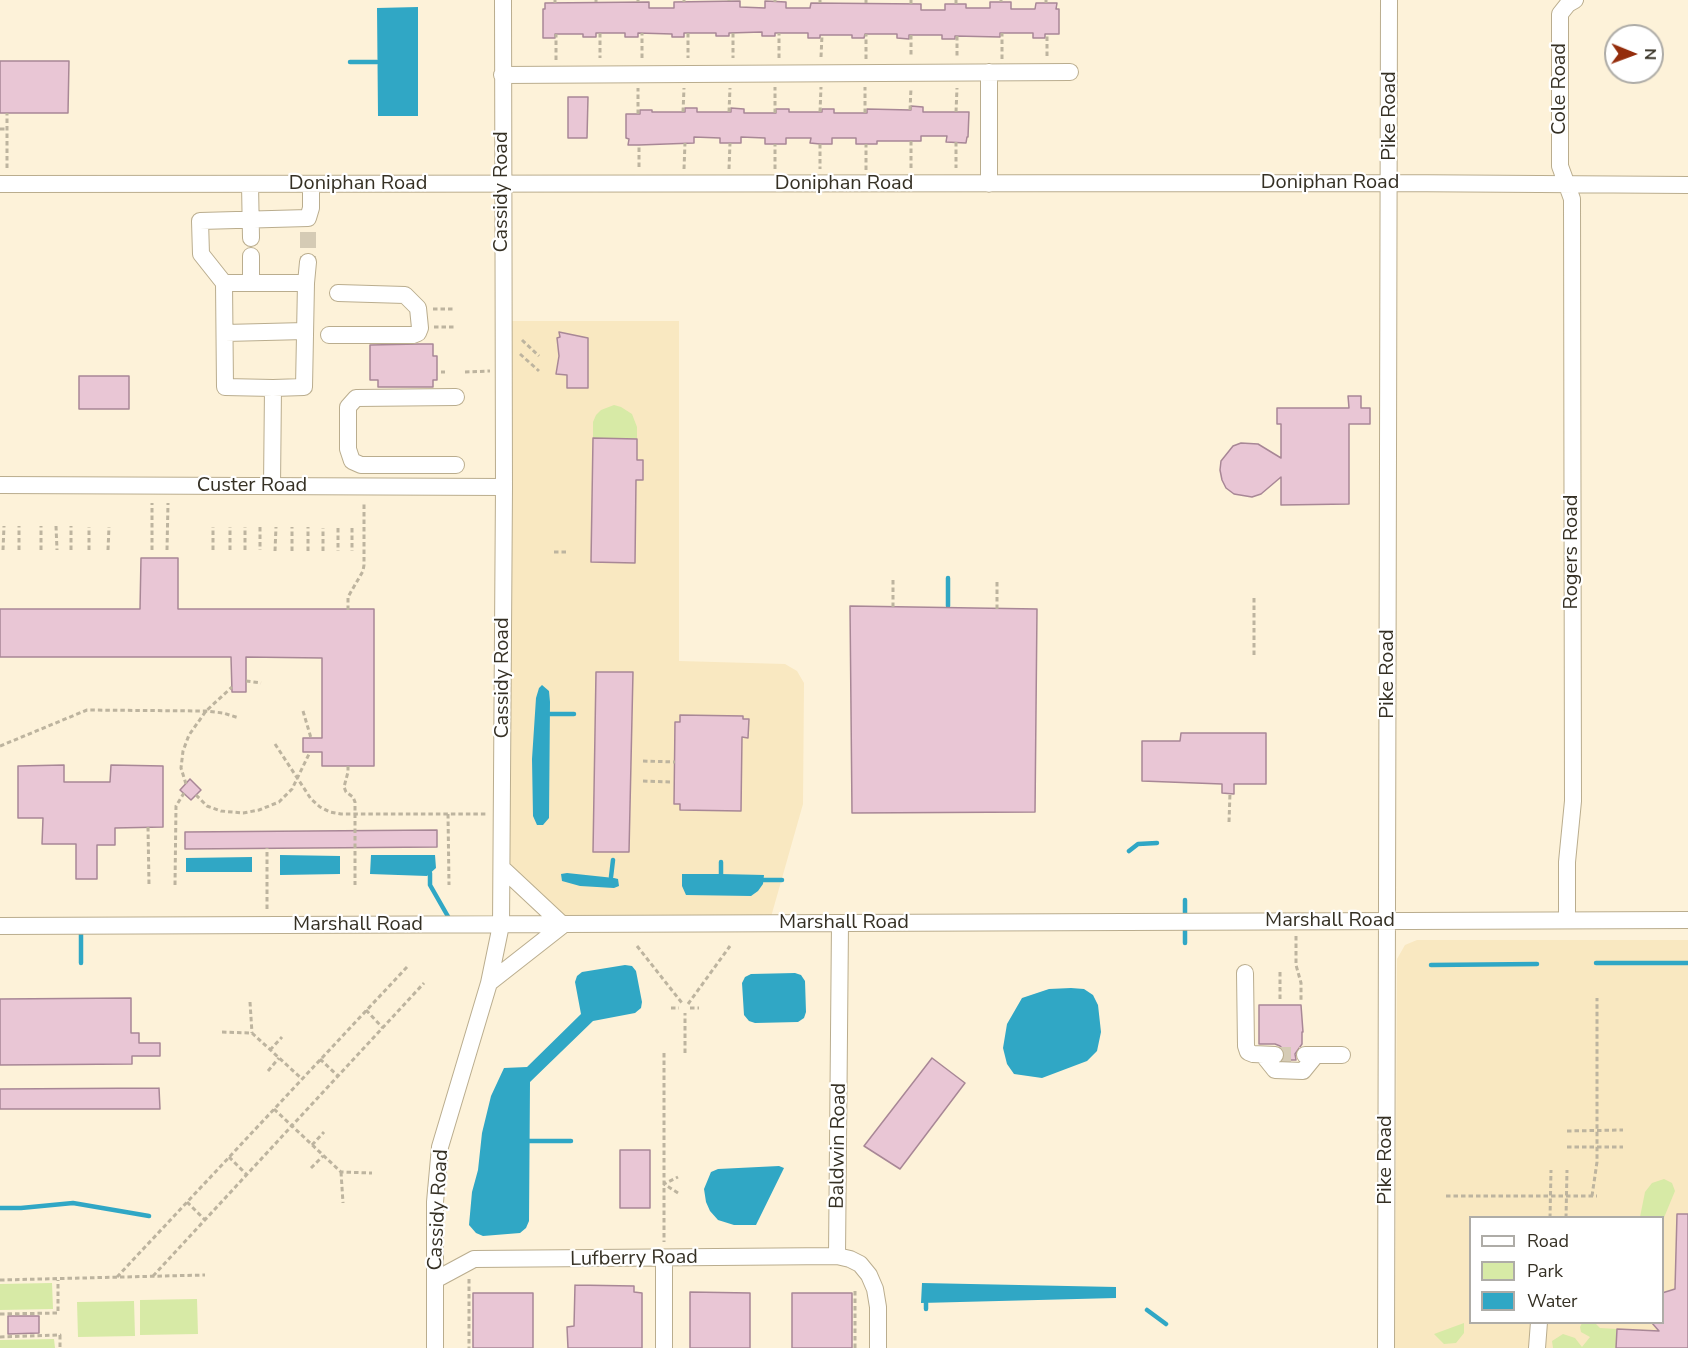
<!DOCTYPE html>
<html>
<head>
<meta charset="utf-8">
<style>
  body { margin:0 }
  #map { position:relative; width:1688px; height:1348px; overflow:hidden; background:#fdf2d9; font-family:"Nunito Sans",sans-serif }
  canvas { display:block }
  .legend { position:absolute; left:1469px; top:1216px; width:195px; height:108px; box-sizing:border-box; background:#fff; border:2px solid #aeaca7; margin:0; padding:8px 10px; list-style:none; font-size:18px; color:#353024 }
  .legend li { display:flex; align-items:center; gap:12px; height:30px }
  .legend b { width:30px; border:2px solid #aeaca7 }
  .north { position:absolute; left:1604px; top:24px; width:60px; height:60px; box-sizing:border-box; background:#fff; border:2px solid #aeaca7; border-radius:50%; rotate:91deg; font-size:16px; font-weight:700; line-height:24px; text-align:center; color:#353024 }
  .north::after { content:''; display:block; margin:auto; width:21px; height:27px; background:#942d0c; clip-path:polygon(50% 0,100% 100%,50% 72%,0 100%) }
</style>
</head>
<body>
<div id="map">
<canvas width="1688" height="1348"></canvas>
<ul class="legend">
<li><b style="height:8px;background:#fff"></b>Road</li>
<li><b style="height:16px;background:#d7eaa6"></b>Park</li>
<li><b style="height:16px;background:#30a7c5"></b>Water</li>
</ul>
<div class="north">N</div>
</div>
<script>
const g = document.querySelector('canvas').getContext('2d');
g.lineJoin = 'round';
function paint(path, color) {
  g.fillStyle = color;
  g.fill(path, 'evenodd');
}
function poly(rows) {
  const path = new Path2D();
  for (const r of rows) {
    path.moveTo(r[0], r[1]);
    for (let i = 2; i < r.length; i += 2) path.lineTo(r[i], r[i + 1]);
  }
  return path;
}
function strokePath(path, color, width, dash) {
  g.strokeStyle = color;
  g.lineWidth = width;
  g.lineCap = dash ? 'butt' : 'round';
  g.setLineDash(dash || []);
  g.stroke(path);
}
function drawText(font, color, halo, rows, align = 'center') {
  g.font = font + ' "Nunito Sans",sans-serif';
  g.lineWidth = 4.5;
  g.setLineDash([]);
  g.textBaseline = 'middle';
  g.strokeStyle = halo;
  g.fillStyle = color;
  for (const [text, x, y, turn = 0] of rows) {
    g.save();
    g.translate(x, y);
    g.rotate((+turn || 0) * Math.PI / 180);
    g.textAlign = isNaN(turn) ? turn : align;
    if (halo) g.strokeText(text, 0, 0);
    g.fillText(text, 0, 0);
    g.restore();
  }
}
const built = poly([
  [503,321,679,321,679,661,785,664,797,671,804,683,803,804,769,924,563,925,502,868],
  [1417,940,1688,940,1688,1348,1395,1348,1397,959,1405,945],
  [1470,1218,1662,1218,1662,1322,1470,1322]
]);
const green = poly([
  [614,405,621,407,632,414,637,427,637,439,593,438,593,422,596,415,601,410],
  [1664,1179,1672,1183,1675,1191,1663,1220,1662,1218,1640,1217,1645,1192,1652,1183],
  [52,1283,53,1309,0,1310,0,1284],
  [197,1299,198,1334,140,1335,140,1300],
  [134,1301,135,1336,78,1337,77,1302],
  [1464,1323,1464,1333,1456,1343,1444,1344,1434,1334],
  [1582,1323,1595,1323,1600,1328,1617,1329,1616,1348,1553,1348,1552,1341,1563,1334,1575,1338,1582,1347,1590,1337,1581,1332,1580,1327],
  [54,1339,55,1348,0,1348,0,1340]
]);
const water = poly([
  [418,7,418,116,378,116,377,8],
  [542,685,549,691,550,702,549,818,543,825,537,825,533,816,532,759,536,698,539,688],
  [280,855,340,856,340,874,280,875],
  [371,855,435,855,436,868,427,876,370,874],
  [252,857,252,872,186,872,186,858],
  [567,873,614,878,618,879,619,886,614,888,580,886,562,881,561,874],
  [682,874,721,874,764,875,763,884,758,891,751,896,686,895,682,886],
  [625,965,632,966,636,971,642,1002,641,1008,635,1013,593,1021,530,1082,529,1221,526,1228,520,1233,483,1236,476,1233,469,1225,472,1192,478,1170,482,1133,491,1096,504,1068,527,1067,581,1014,575,982,577,976,582,972],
  [795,973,801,975,805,981,806,1012,804,1018,798,1022,755,1023,749,1021,744,1015,742,983,745,977,751,974],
  [1071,988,1084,989,1093,995,1098,1005,1101,1032,1097,1051,1087,1061,1042,1078,1014,1074,1007,1064,1003,1048,1007,1024,1022,998,1049,989],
  [779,1166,784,1168,756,1225,734,1225,718,1220,710,1211,706,1202,704,1189,711,1172,718,1169],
  [922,1283,1116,1287,1116,1298,921,1303]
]);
const stream = poly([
  [350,62,377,62],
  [948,578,948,606],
  [549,714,574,714],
  [1129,851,1138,844,1157,843],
  [430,873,430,885,450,920],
  [721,874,721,862],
  [611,877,613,860],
  [763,880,782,880],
  [1185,900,1185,943],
  [81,930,81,963],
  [1596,963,1688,963],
  [1431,965,1537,964],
  [529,1141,571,1141],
  [0,1208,21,1208,73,1203,149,1216],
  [926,1309,926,1303],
  [1147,1310,1166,1324]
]);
const building = poly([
  [740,1,740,7,765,8,765,1,786,2,786,8,810,8,811,3,921,4,921,10,945,10,945,4,966,4,966,8,990,8,990,2,1011,2,1011,9,1035,9,1036,3,1057,3,1056,9,1059,9,1059,34,1045,34,1045,38,1033,38,1033,33,1000,33,1000,37,955,36,955,39,942,39,942,35,909,35,909,39,897,38,897,34,865,34,864,38,852,38,852,35,820,35,820,38,808,38,808,33,775,33,775,36,762,36,762,32,729,33,729,36,716,36,716,33,684,33,684,37,672,37,672,34,638,33,638,37,625,37,625,33,596,33,596,37,583,37,583,34,555,34,555,38,543,38,543,9,545,9,545,3,649,2,649,8,674,8,674,2,740,1],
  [0,61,69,61,68,113,0,113,0,61],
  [568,97,588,97,587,138,568,138,568,97],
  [911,106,923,107,923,112,969,112,968,137,967,137,966,143,946,142,947,136,921,136,921,141,877,141,877,144,856,144,856,138,832,138,832,144,820,144,810,143,811,138,786,138,786,144,765,144,765,138,741,137,741,143,720,143,720,138,694,137,694,143,639,145,628,145,629,139,626,138,626,114,640,114,640,110,652,110,652,112,685,112,685,108,697,108,697,112,731,112,731,108,744,109,744,113,776,113,776,109,789,109,789,112,822,112,822,109,834,109,834,113,867,113,867,109,911,110,911,106],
  [559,332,588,338,588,388,567,388,567,375,556,374,559,356,557,338,560,337,559,332],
  [419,344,433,344,433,356,437,356,437,380,433,380,433,387,378,387,378,380,370,380,370,345,419,344],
  [79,376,129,376,129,409,79,409,79,376],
  [1348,396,1361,396,1361,408,1370,408,1370,424,1349,424,1349,504,1281,505,1281,477,1261,494,1252,497,1234,494,1226,488,1222,480,1220,470,1221,461,1233,446,1241,443,1258,444,1281,458,1281,424,1277,424,1277,408,1349,408,1348,396],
  [593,438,637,439,637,460,643,460,643,480,636,480,635,563,591,562,593,438],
  [141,558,178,558,178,609,374,609,374,766,322,766,322,752,303,752,303,738,322,738,322,658,246,657,246,692,232,692,231,657,0,657,0,609,140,609,141,558],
  [850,606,1037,609,1035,812,852,813,850,606],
  [596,672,633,672,629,852,593,852,596,672],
  [680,715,743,716,743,719,749,719,748,738,742,737,741,811,680,810,680,804,674,804,675,722,680,722,680,715],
  [1181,733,1266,733,1266,784,1234,784,1234,794,1222,793,1222,784,1142,781,1142,741,1180,741,1181,733],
  [64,765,64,782,110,782,111,765,163,766,163,827,115,828,115,845,97,845,97,879,76,879,76,844,42,844,43,818,18,818,18,766,64,765],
  [190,779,201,790,191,800,180,790,190,779],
  [437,830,437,847,185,849,185,832,437,830],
  [131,998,131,1033,139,1033,139,1043,160,1043,160,1056,132,1056,132,1064,0,1065,0,999,131,998],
  [1259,1005,1301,1005,1303,1032,1302,1032,1302,1044,1295,1054,1296,1060,1284,1060,1285,1051,1280,1046,1275,1044,1259,1044,1259,1005],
  [932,1058,965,1083,900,1169,864,1146,932,1058],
  [159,1088,160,1109,0,1109,0,1089,159,1088],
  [620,1150,650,1150,650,1208,620,1208,620,1150],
  [1677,1214,1688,1214,1688,1348,1616,1348,1617,1329,1659,1331,1652,1323,1662,1323,1662,1293,1675,1289,1677,1214],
  [575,1285,634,1286,634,1292,642,1293,642,1348,568,1348,567,1327,574,1326,575,1285],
  [690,1292,750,1293,750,1348,690,1348,690,1292],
  [473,1293,533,1293,533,1348,473,1348,473,1293],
  [792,1293,852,1293,852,1348,792,1348,792,1293],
  [8,1316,39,1316,39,1333,8,1334,8,1316]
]);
const minorTunnel = poly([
  [308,232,308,262],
  [1275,1055,1301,1055]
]);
const path = poly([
  [596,0,596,2],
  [911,0,911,4],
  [729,1,729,0],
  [638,2,638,0],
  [684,2,684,0],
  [775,2,775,0],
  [1001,2,1001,0],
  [555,3,555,0],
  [820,3,820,0],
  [866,3,866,0],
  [1046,3,1046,0],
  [956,4,956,0],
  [600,33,600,58],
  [688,33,688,58],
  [733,33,733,58],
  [911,35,911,57],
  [957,36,957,58],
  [1047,56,1047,34],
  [821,57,822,35],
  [642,58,642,33],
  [779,58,779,33],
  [866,59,866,34],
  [1002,59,1002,33],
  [556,60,556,34],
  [910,110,911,88],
  [683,112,684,88],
  [729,112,730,88],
  [820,112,821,87],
  [956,112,957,88],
  [775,113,775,87],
  [865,113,865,87],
  [638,114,638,88],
  [0,129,7,129],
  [911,141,911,170],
  [956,142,956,168],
  [820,144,820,169],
  [639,167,639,145],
  [7,168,7,113],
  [684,169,685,143],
  [729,169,730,143],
  [775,169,775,144],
  [866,170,866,144],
  [433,309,455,309],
  [434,327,456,327],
  [522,340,539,356],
  [520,354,539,371],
  [441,372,445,372],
  [465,372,490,371],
  [56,526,57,550],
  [260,527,260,550],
  [338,528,338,551],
  [352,528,352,551],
  [3,550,4,526],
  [19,550,19,526],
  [41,550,41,526],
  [71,550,71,526],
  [89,550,89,527],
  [108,550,109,527],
  [152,550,152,503],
  [167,550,168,503],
  [213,550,213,527],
  [230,550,230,527],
  [245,550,245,527],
  [275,551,276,527],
  [292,551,292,527],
  [308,551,308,527],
  [323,551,323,528],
  [554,552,568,552],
  [893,607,893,578],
  [997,609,997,579],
  [348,610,348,597,363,571,364,565,364,502],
  [1254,655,1254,596],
  [246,681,261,683],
  [303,711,311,738],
  [275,744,311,799,320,807,330,812,341,814,486,814],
  [0,746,87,710,206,711,223,713,239,718],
  [643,761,675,762],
  [348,766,348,772,344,787,346,792,353,797,355,802,355,885],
  [643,781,672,782],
  [186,784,181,768,183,751,189,735,206,711,232,687],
  [196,795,207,806,221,811,243,813,259,810,279,802,292,789,310,752],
  [448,814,449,885],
  [1229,822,1230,793],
  [148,827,149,885],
  [175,885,176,806,184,793],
  [267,909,267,848],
  [1296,936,1296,965,1301,983,1301,1000],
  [637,946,682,1003],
  [1280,999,1280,972],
  [250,1002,252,1033],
  [688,1004,730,946],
  [671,1008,679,1008],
  [690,1008,699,1008],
  [366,1010,383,1028],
  [222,1032,252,1033,302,1079],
  [270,1050,282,1037],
  [664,1053,664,1242],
  [685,1053,685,1013],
  [320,1059,338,1076],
  [268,1071,279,1058],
  [274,1109,341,1172,372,1173],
  [1567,1131,1623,1130],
  [312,1145,324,1132],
  [1567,1147,1623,1147],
  [229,1157,247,1175],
  [311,1168,323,1156],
  [341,1172,343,1203],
  [678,1193,664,1184,678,1177],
  [1446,1196,1597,1196],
  [1592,1196,1597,1162,1597,998],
  [187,1202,205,1220],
  [1550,1218,1551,1170],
  [1566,1218,1567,1170],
  [153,1276,424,983],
  [117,1277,407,967],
  [469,1279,469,1348],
  [0,1280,205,1275],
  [0,1314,58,1313,58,1280],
  [0,1337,60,1335,60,1348],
  [855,1348,855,1290]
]);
const minor = poly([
  [989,72,989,184],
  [502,75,1070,72],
  [0,184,1390,183,1688,185],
  [250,184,251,238],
  [251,256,251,283],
  [224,283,225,387,273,388],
  [306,283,308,262],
  [225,333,305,331],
  [329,335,413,335,418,333,420,328,418,308,405,295,338,293],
  [456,397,356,398,348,407,348,449,352,461,361,465,456,465],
  [0,485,504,487],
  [272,486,273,388,304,387,306,283,224,283,201,254,200,221,308,218,311,208,311,184],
  [502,868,563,925],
  [1567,920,1567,862,1573,801,1572,199,1560,166,1560,14,1568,4,1575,0],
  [0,926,1688,920],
  [1245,973,1246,1046,1248,1052,1253,1054,1275,1055],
  [489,983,563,925],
  [1263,1055,1275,1070,1303,1071,1316,1055],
  [1305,1055,1342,1055],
  [837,1256,840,923],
  [435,1280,474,1259,837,1256,850,1259,860,1264,869,1275,875,1289,878,1307,878,1348],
  [435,1348,435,1202,440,1147,489,983,501,925,504,487,503,0],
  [664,1348,664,1258],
  [1386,1348,1389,0],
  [1537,1348,1539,1322]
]);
const streetNames = [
  ["Cole Road",1560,89,-90],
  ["Pike Road",1390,116,-90],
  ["Doniphan Road",1330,183],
  ["Doniphan Road",358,184],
  ["Doniphan Road",844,184],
  ["Cassidy Road",502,192,-90],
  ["Custer Road",252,486],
  ["Rogers Road",1572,552,-90],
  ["Pike Road",1388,674,-90],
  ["Cassidy Road",503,678,-90],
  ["Marshall Road",1330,921],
  ["Marshall Road",844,923],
  ["Marshall Road",358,925],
  ["Baldwin Road",839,1146,-89],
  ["Pike Road",1386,1160,-90],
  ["Cassidy Road",439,1210,-87],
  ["Lufberry Road",634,1259,-1]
];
paint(built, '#f9e8c1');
paint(green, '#d7eaa6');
paint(water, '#30a7c5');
strokePath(stream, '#30a7c5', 4.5);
paint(building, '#e9c6d5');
strokePath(building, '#a88796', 1.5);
strokePath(minorTunnel, '#d5cbb5', 16, [16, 8]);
strokePath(minor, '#baad8e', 18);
strokePath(path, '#bdb49f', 3, [4.5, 3]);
strokePath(minor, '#fff', 16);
drawText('20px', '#353024', '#fff', streetNames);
</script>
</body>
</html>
